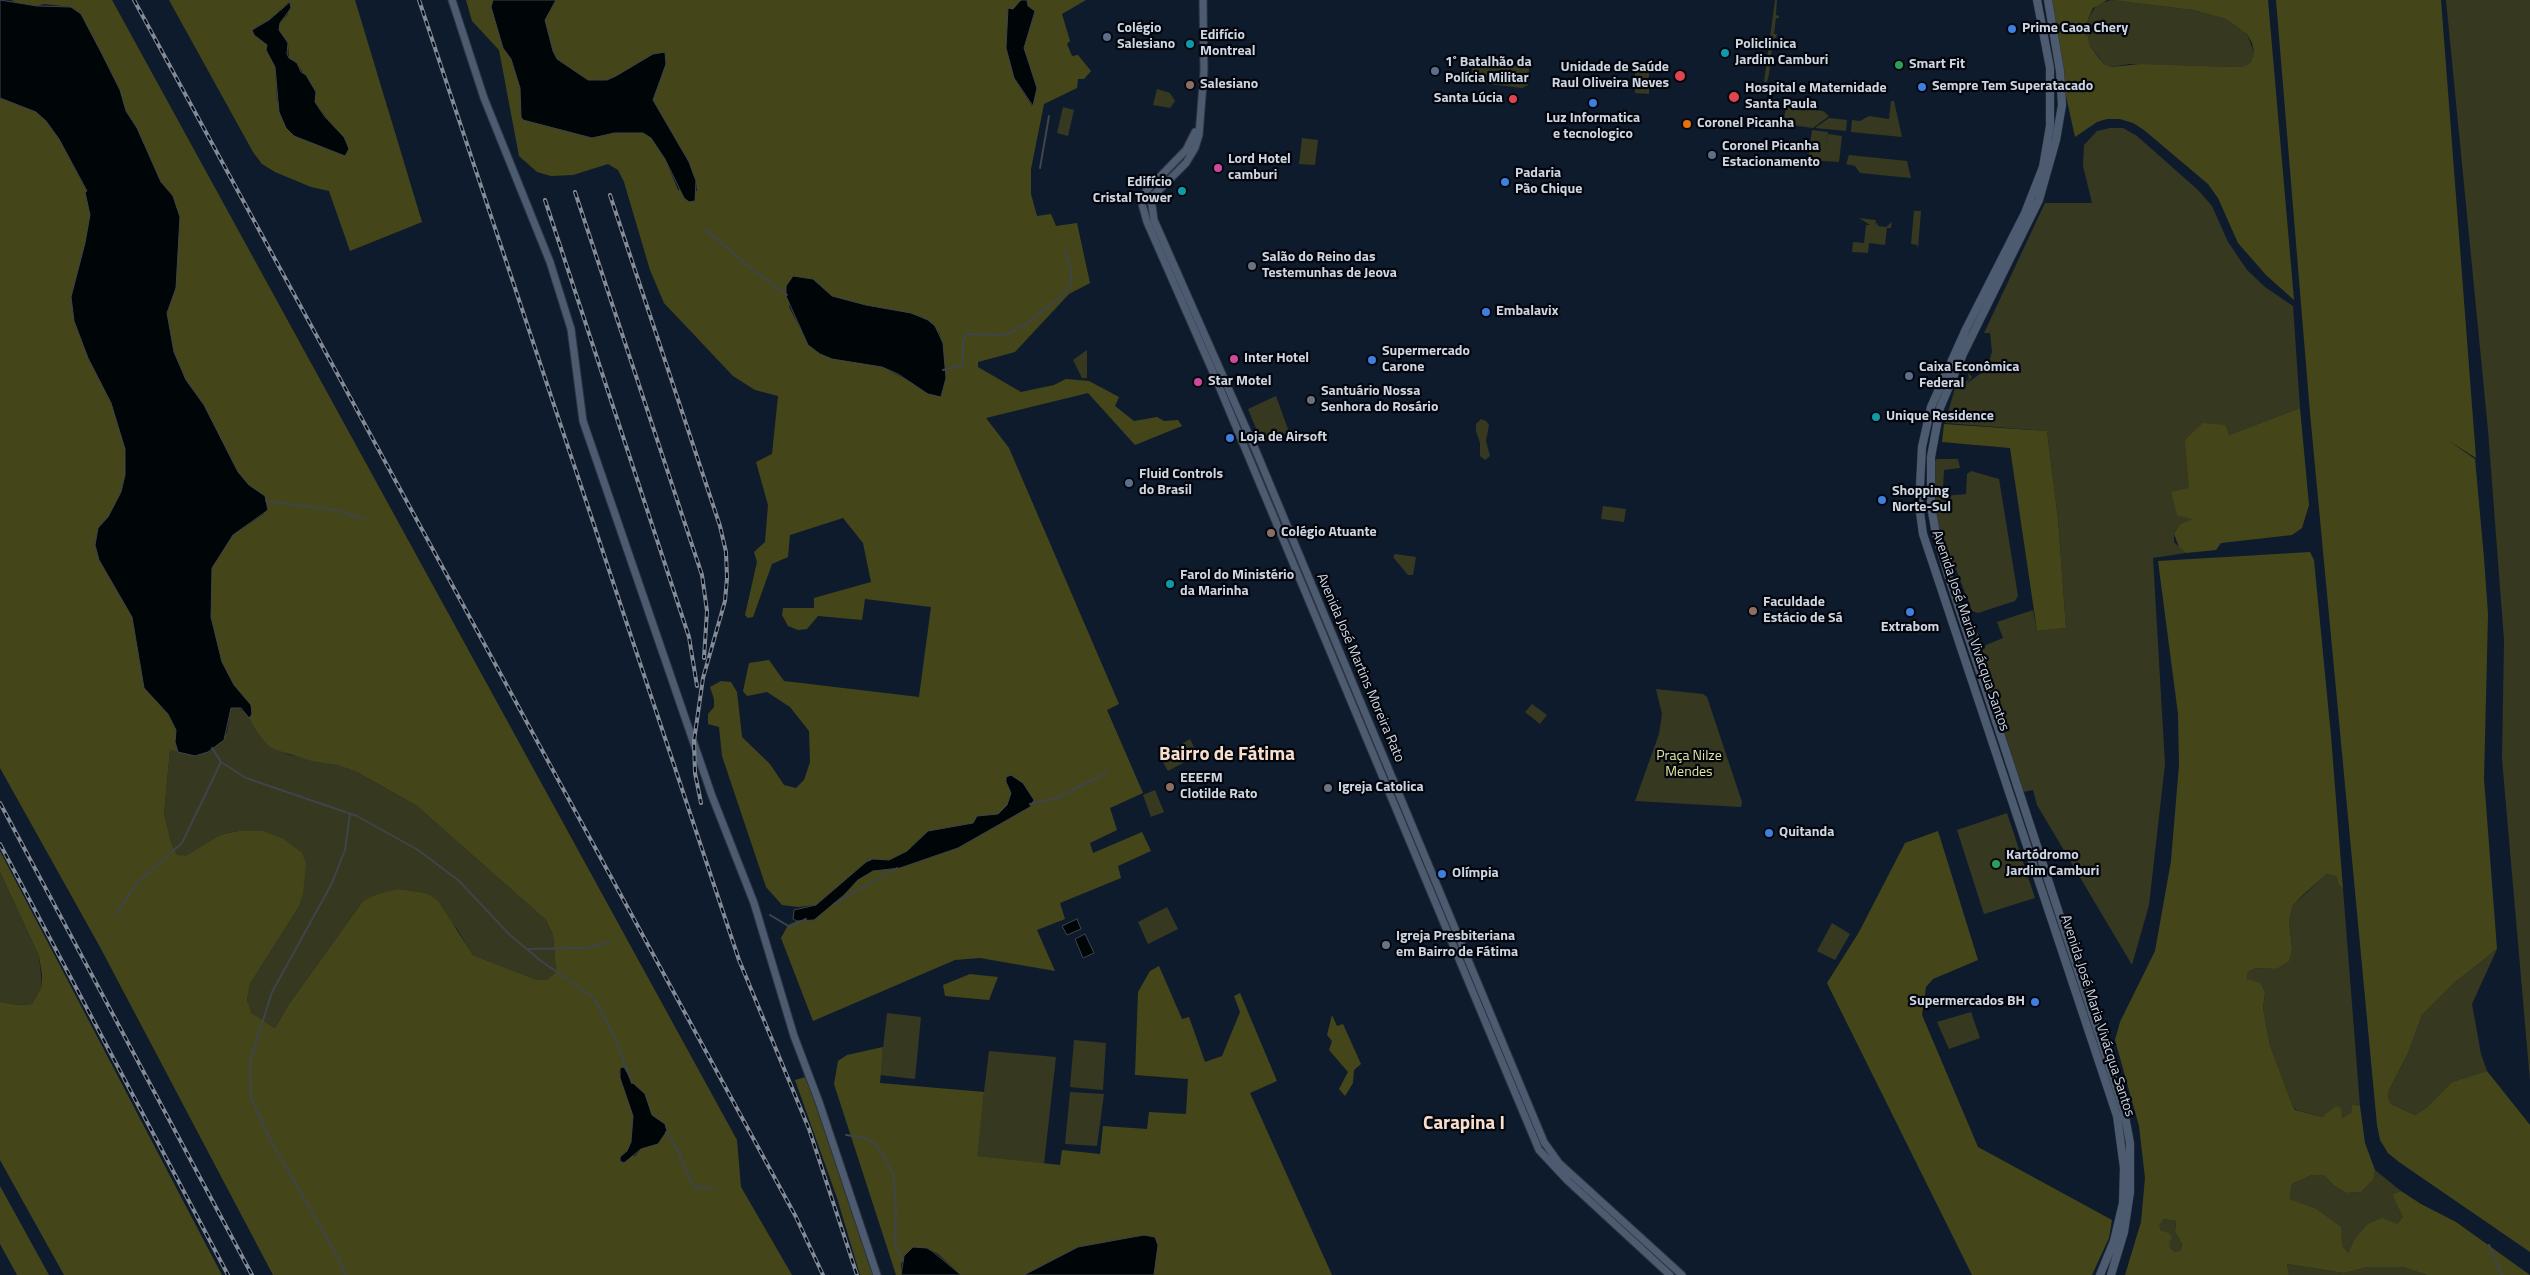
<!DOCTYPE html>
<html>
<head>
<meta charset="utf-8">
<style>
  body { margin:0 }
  canvas { display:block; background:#0e1b2c }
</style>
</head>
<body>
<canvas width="2530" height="1275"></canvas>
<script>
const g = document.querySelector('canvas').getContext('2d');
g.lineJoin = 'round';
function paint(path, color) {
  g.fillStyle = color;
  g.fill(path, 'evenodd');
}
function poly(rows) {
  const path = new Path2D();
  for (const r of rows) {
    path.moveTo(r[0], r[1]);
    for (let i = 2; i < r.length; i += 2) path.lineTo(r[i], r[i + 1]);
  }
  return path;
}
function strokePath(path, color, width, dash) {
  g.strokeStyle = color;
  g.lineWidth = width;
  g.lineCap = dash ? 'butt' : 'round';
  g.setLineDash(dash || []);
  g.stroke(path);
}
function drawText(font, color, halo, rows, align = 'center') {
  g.font = font + ' "Titillium Web",sans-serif';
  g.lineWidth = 4.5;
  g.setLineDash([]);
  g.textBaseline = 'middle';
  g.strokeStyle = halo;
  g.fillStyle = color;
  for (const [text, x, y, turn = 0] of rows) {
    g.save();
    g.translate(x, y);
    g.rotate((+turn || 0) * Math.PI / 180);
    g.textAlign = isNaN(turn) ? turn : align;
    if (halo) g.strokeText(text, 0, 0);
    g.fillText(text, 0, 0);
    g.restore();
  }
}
const green = poly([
  [1775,0,1777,0,1776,15,1779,16,1779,18,1776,18,1774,34,1777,34,1776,38,1773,39,1769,74,1767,82,1764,82],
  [2111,0,2193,10,2226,19,2247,34,2254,52,2251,62,2245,66,2237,67,2129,64,2111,67,2104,64,2090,46,2087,33,2088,19,2097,4],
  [2446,0,2530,0,2530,1081,2502,759,2504,640,2488,430],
  [1475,65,1525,65,1529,69,1528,85,1522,88,1474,82,1472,68],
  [1635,70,1649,70,1649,94,1635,93],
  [1157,89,1170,93,1175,101,1170,108,1153,105],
  [1891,101,1894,101,1902,137,1851,132,1852,120,1860,121,1869,116,1889,119],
  [1063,107,1074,110,1068,136,1057,133],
  [1786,107,1823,111,1829,116,1813,128,1783,124],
  [1829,118,1847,120,1846,131,1815,128],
  [2110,128,2123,128,2137,136,2198,190,2212,206,2228,242,2247,270,2265,287,2293,306,2300,408,2229,435,2189,489,2172,492,2193,519,2180,524,2174,534,2174,542,2186,553,2153,558,2165,764,2149,905,2132,965,2037,805,2033,790,2023,792,1975,639,1977,631,1984,650,1986,645,2003,638,1997,622,2033,610,2037,631,2066,628,2058,519,2047,431,1945,423,1955,388,1963,385,1963,380,1964,383,1969,379,1968,373,1972,377,1966,384,1987,369,1992,352,1990,333,1984,333,2045,203,2092,203,2083,166,2084,145,2097,131],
  [1812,130,1828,132,1825,155,1828,134,1842,136,1839,162,1808,160],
  [1302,138,1318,140,1315,165,1299,164],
  [1849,155,1907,161,1911,178,1860,173,1855,166,1846,164],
  [1914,211,1921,211,1918,249,1917,245,1911,244],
  [1859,218,1876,220,1875,226,1877,222,1878,226,1886,227,1892,222,1891,228,1887,228,1885,245,1869,243,1868,253,1852,252,1853,242,1864,243,1866,225,1870,225],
  [1087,350,1087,378,1082,378,1073,360],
  [1276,396,1289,432,1262,443,1248,409],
  [1481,419,1486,421,1489,425,1486,441,1490,456,1485,460,1480,456,1480,443,1476,431,1476,424],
  [1937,459,1958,459,1960,468,1944,470,1943,489,1940,489,1941,500,1945,496,1966,494,1967,474,1971,471,1999,479,2018,596,2015,601,1978,613,1972,611,1956,569,1942,544,1938,528,1934,488,1934,462],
  [1603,506,1626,509,1624,522,1601,519],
  [1395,554,1416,557,1413,575,1408,575,1393,557],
  [1656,689,1703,694,1707,697,1742,802,1741,807,1635,801,1659,734,1662,714],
  [1532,704,1547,715,1540,724,1525,712],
  [236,706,247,714,256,731,267,745,290,755,337,765,357,772,417,806,546,920,553,935,556,972,547,980,537,980,473,955,457,929,426,893,399,889,363,901,289,1004,275,1028,250,1013,247,1000,250,984,298,908,282,838,264,831,238,831,220,835,186,857,177,855,171,842,164,814,170,750,195,756,227,733,231,708],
  [1190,739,1198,755,1168,771,1160,757],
  [1155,790,1164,812,1151,817,1143,795],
  [2007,813,2035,898,1984,914,1957,830],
  [0,872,39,956,42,986,32,1004,18,1005,0,1002],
  [2327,874,2336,876,2339,885,2343,889,2360,1106,2352,1104,2351,1113,2342,1120,2333,1110,2322,1117,2296,1110,2290,1101,2270,1045,2263,1008,2265,993,2247,979,2248,972,2256,968,2276,969,2292,948,2289,920,2293,905],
  [1167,907,1178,929,1148,944,1138,922],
  [1832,923,1850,934,1835,960,1817,951],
  [2497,949,2472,1004,2481,1054,2487,1071,2452,1082,2426,1108,2415,1115,2391,1104,2388,1098,2389,1090,2408,1053,2422,1015,2454,983],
  [1971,1012,1980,1038,1949,1049,1937,1022],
  [887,1013,921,1017,915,1079,880,1075],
  [1074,1040,1106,1043,1103,1090,1070,1087],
  [989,1051,1056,1057,1044,1164,976,1156],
  [1070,1092,1104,1094,1097,1146,1065,1144],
  [2375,1170,2401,1191,2394,1194,2397,1206,2403,1217,2397,1224,2354,1240,2348,1253,2288,1200,2292,1184,2312,1175,2324,1175,2334,1186,2347,1193,2361,1192,2374,1179],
  [2164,1219,2176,1221,2175,1232,2182,1244,2181,1250,2175,1252,2170,1248,2158,1225],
  [2287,1264,2344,1273,2368,1267,2403,1267,2427,1275,2289,1275]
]);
const forest = poly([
  [11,0,112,0,737,1140,741,1187,792,1275,273,1275,100,947,0,768,0,98,36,112,46,121,59,139,87,192,85,192,90,215,85,243,71,297,74,321,88,358,111,403,125,449,125,475,121,492,108,517,98,528,95,545,99,560,132,617,144,688,168,714,176,730,178,752,170,750,164,814,171,842,177,855,186,856,220,835,238,831,264,831,282,838,302,853,306,864,303,893,298,908,250,984,247,1000,251,1013,275,1028,289,1004,363,901,378,894,399,889,426,893,438,901,473,955,537,980,547,980,556,972,553,935,546,920,417,806,357,772,337,765,312,761,276,750,267,745,256,731,249,718,251,716,251,706,234,685,222,662,211,617,212,568,233,535,264,514,265,496,249,485,238,472,204,405,186,380,174,352,167,313,176,288,173,196,161,182,137,128,126,111,120,90,81,14,71,7,44,4,37,6,17,3],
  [623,1067,647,1104,652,1115,658,1144,641,1149,635,1156,623,1154,627,1151,631,1142,633,1124,633,1116,619,1071],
  [169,0,355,0,422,222,350,251,329,191,311,187,275,172,262,164,253,152],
  [289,2,288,14,280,23,279,30,288,43,289,58,297,63,315,92,315,102,331,124,344,137,349,149,345,155,294,136,286,128,277,100,275,67,267,45,264,40,254,35,256,27,269,20],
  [466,0,493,0,491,7,503,48,511,59,520,88,521,117,523,120,592,138,614,133,643,133,651,138,665,159,678,190,697,191,696,181,689,162,653,100,662,76,653,54,616,76,607,80,588,80,557,59,553,51,545,20,556,0,1021,0,1013,9,1008,9,1006,48,1014,78,1032,106,1037,88,1024,48,1035,12,1028,6,1027,0,1086,0,1062,14,1070,41,1067,44,1072,56,1078,55,1091,71,1084,79,1078,79,1077,88,1044,104,1031,169,1031,194,1037,216,1051,214,1056,226,1077,223,1090,283,1069,294,1015,352,978,362,978,367,1021,392,1054,385,1066,379,1089,381,1119,397,1115,406,1134,421,1157,417,1164,421,1178,420,1182,426,1135,445,1088,393,986,418,1009,448,1119,704,1107,710,1143,793,1110,808,1117,830,1090,843,1093,853,1142,832,1151,851,1118,866,1121,878,1060,903,1065,919,1037,930,1055,971,980,958,955,960,813,1021,781,938,788,925,797,921,814,920,844,895,858,880,873,871,900,868,958,848,1030,807,1034,800,1006,782,1011,793,1007,805,998,814,978,816,973,823,928,831,907,851,889,860,873,859,866,862,816,905,798,907,782,905,766,887,722,756,719,727,708,724,708,714,714,707,714,699,710,687,721,681,731,682,737,692,742,737,770,764,784,785,796,788,804,780,810,762,809,731,790,707,767,692,747,696,743,691,749,663,769,660,784,681,919,697,931,607,865,599,862,620,818,616,807,629,798,630,788,626,782,615,783,608,814,608,814,598,871,582,863,543,843,518,790,535,788,557,772,564,753,617,748,618,745,615,757,562,754,552,765,542,768,505,756,462,772,454,778,396,755,390,733,376,664,303,650,270,624,182,618,170,608,164,573,175,551,176,537,172,519,156,499,50,472,21],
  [793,276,813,279,832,296,866,305,920,316,928,320,940,334,946,378,941,397,882,367,809,345,789,307],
  [2045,0,2107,0,2093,8,2088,19,2087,33,2090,46,2098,57,2104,64,2111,67,2140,64,2237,67,2245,66,2251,62,2254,52,2252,43,2247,34,2226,19,2193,10,2111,0,2268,0,2294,300,2266,275,2238,243,2218,198,2208,184,2144,130,2133,123,2120,119,2107,119,2097,122,2075,137],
  [2276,0,2441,0,2476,458,2449,441,2475,459,2484,558,2488,614,2484,779,2497,949,2454,983,2422,1015,2408,1053,2389,1090,2388,1098,2391,1104,2415,1115,2426,1108,2452,1082,2487,1071,2530,1125,2530,1252,2399,1162,2388,1153,2380,1140,2377,1125,2310,413],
  [2300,408,2309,505,2302,528,2292,535,2221,543,2216,550,2186,553,2179,547,2174,534,2180,524,2192,519,2177,515,2171,492,2189,488,2185,440,2203,423,2225,425,2229,435],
  [1944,424,2047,431,2058,519,2066,628,2037,631,2010,448,1942,442],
  [2310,552,2314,560,2331,736,2343,889,2339,885,2336,876,2327,874,2304,894,2293,905,2289,920,2292,948,2289,961,2276,969,2256,968,2248,972,2247,979,2260,983,2265,993,2263,1008,2270,1045,2290,1100,2295,1110,2322,1117,2336,1106,2341,1108,2342,1119,2351,1113,2352,1104,2360,1106,2365,1143,2375,1170,2374,1179,2361,1192,2347,1193,2334,1186,2324,1175,2312,1175,2292,1184,2289,1199,2316,1209,2341,1227,2342,1246,2348,1253,2354,1240,2368,1224,2382,1218,2397,1224,2403,1217,2397,1206,2393,1194,2401,1191,2421,1204,2456,1222,2530,1275,2427,1275,2403,1267,2368,1267,2344,1273,2287,1264,2289,1275,2125,1275,2141,1222,2145,1178,2139,1126,2115,1040,2120,1022,2155,951,2171,861,2179,765,2178,714,2158,561],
  [2164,1219,2176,1221,2175,1232,2182,1244,2181,1250,2175,1252,2170,1248,2169,1242,2172,1238,2169,1233,2161,1231,2159,1225],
  [1938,831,1978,960,1933,979,1926,987,1922,1015,1978,1147,2112,1220,2109,1238,2092,1275,1972,1275,1827,983,1859,932,1905,843],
  [0,851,192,1218,222,1275,64,1275,0,1160,0,1002,18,1005,32,1004,42,986,42,975,39,956,0,872],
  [1159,966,1182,1019,1189,1017,1205,1062,1222,1056,1240,1012,1234,996,1240,993,1277,1081,1250,1093,1332,1275,1154,1275,1154,1262,1157,1254,1136,1236,1078,1247,1024,1275,961,1275,938,1254,927,1248,901,1263,901,1275,896,1275,834,1084,838,1061,847,1055,883,1047,880,1083,984,1092,977,1156,1060,1165,1062,1150,1100,1154,1103,1126,1147,1129,1149,1112,1186,1114,1188,1079,1135,1075,1138,992,1150,971],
  [970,974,998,977,989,1000,945,996,943,985],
  [1332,1015,1337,1026,1343,1024,1361,1064,1354,1070,1353,1083,1345,1096,1339,1089,1348,1072,1329,1050,1332,1041,1327,1035],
  [809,1076,875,1275,860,1275,837,1198,795,1080],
  [0,1186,49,1275,17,1275,0,1244]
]);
const water = poly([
  [0,0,37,6,71,7,81,14,101,52,120,90,126,111,137,128,161,182,173,196,180,217,176,288,167,313,174,352,186,380,204,405,238,472,249,485,265,496,268,510,233,535,212,568,211,617,222,662,234,685,251,705,252,714,249,718,241,708,231,708,224,740,208,752,195,756,178,752,175,742,176,730,168,714,144,688,132,617,99,560,95,545,98,528,108,517,121,492,125,475,125,449,111,403,88,358,74,321,71,297,85,243,90,215,85,192,87,191,59,139,46,121,36,112,0,98,0,0],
  [493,0,556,0,545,20,553,51,557,59,588,80,607,80,616,76,653,54,665,52,666,64,653,100,689,162,696,181,695,201,689,202,684,198,665,159,651,138,643,133,614,133,592,138,523,120,521,117,520,88,511,59,503,48,491,7,493,0],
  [1021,0,1027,0,1028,6,1035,11,1024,48,1037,88,1033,106,1014,78,1006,48,1008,8,1013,9,1021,0],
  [290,2,291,8,280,23,279,30,288,43,287,54,289,58,297,63,301,72,306,75,316,92,315,102,325,117,344,137,349,149,345,156,294,136,286,128,279,112,275,67,266,50,267,45,254,35,252,30,269,20,290,2],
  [793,276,813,279,832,296,866,305,911,313,928,320,935,326,943,343,946,378,941,397,928,394,898,374,882,367,832,359,820,354,808,345,786,296,786,286,793,276],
  [1011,775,1023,783,1034,800,1030,807,958,848,900,868,873,871,858,880,844,895,814,920,797,921,793,919,794,910,816,905,866,862,873,859,889,860,907,851,928,831,973,823,977,816,998,814,1007,805,1011,793,1006,782,1006,777,1011,775],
  [1077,919,1081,929,1067,935,1062,926,1077,919],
  [1085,934,1094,953,1083,958,1075,939,1085,934],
  [624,1067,633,1083,645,1094,652,1115,665,1124,667,1131,658,1144,641,1149,624,1163,620,1161,620,1157,627,1151,631,1142,633,1116,620,1078,620,1068,624,1067],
  [1144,1235,1155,1237,1158,1245,1154,1275,1024,1275,1078,1247,1144,1235],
  [913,1247,927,1248,932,1251,961,1275,901,1275,904,1256,913,1247]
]);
const stream = poly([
  [1040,168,1049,116],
  [705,229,752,269,787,295],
  [963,364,963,342,966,334,1005,335,1025,325,1066,292,1070,284,1071,272,1066,251],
  [943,370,962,365],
  [266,501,336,510,364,519],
  [212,748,221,762,246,778,357,816,418,850,458,880,510,935,541,961,594,998,616,1040,632,1083],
  [1030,804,1057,798,1108,772],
  [834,904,897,868],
  [116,914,137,883,182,843,221,762],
  [770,915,790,927,806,919],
  [527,949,586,948,610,942],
  [666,1132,676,1147,692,1183,696,1187,704,1189,714,1188],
  [846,1135,862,1137,875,1143,883,1155,893,1174,896,1208,895,1244,903,1260],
  [2489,1245,2502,1275],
  [346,1275,337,1256,271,1141,251,1098,250,1062,272,992,331,885,345,850,350,814]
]);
const tertiary = poly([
  [452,0,484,98,550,262,571,329,583,421,712,796,754,903,794,1036,819,1102,877,1275],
  [1203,0,1204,71,1199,135,1195,148,1186,163,1151,198,1154,220,1256,451,1544,1142,1559,1163,1682,1275],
  [1195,132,1186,150,1146,191,1142,204,1147,222,1216,379,1539,1150,1568,1181,1670,1275]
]);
const secondary = poly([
  [2037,0,2050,68,2050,126,2043,167,2025,213,1966,329,1931,407,1922,447,1919,505,1923,534,2117,1116,2124,1168,2123,1203,2114,1241,2100,1275],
  [2048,0,2060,71,2062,105,2056,140,2039,200,1963,354,1940,408,1931,457,1931,506,1936,534,1947,572,2124,1111,2130,1143,2130,1192,2124,1232,2111,1275]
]);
const rail = poly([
  [134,0,796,1217,823,1275],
  [419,0,739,960,809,1129,857,1275],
  [575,192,702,575,707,611,704,658],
  [610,195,720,526,726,552,727,578,725,601,703,678,694,741,695,773,701,803],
  [545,200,689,637,697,686],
  [0,803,252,1275],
  [0,844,228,1275]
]);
const markers = [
  [2012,29,5,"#3f7fe0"],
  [1107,37,5,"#5c6f8a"],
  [1190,44,5,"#0f9aa8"],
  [1725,53,5,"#0f9aa8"],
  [1899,65,5,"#2e9e5b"],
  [1435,71,5,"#5c6f8a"],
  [1680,76,6,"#e0444e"],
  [1190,85,5,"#8d6e63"],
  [1922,87,5,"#3f7fe0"],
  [1734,97,6,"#e0444e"],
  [1513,99,5,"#e0444e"],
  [1593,103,5,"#3f7fe0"],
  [1687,124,5,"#e8710a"],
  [1712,155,5,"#5c6f8a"],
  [1218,168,5,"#d1479c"],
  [1505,182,5,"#3f7fe0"],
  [1182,191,5,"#0f9aa8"],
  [1252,266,5,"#6b7280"],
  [1486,312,5,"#3f7fe0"],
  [1234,359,5,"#d1479c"],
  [1372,360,5,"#3f7fe0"],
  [1909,376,5,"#5c6f8a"],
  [1198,382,5,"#d1479c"],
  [1311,400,5,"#6b7280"],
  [1876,417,5,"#0f9aa8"],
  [1230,438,5,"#3f7fe0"],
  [1129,483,5,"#5c6f8a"],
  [1882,500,5,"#3f7fe0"],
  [1271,533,5,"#8d6e63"],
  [1170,584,5,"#0f9aa8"],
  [1753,611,5,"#8d6e63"],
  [1910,612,5,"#3f7fe0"],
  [1170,787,5,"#8d6e63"],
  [1328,788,5,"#6b7280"],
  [1769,833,5,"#3f7fe0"],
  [1996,864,5,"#2e9e5b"],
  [1442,874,5,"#3f7fe0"],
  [1386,945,5,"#6b7280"],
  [2035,1002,5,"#3f7fe0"]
];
const poiNames = [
  ["Colégio",1117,29],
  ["Salesiano",1117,45],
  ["Prime Caoa Chery",2022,29],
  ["Edifício",1200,36],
  ["Montreal",1200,52],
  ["Policlinica",1735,45],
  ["Jardim Camburi",1735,61],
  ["1˚ Batalhão da",1445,63],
  ["Polícia Militar",1445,79],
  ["Smart Fit",1909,65],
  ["Unidade de Saúde",1669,68,"right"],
  ["Raul Oliveira Neves",1669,84,"right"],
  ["Salesiano",1200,85],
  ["Sempre Tem Superatacado",1932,87],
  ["Hospital e Maternidade",1745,89],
  ["Santa Paula",1745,105],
  ["Santa Lúcia",1503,99,"right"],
  ["Luz Informatica",1593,119,"center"],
  ["e tecnologico",1593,135,"center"],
  ["Coronel Picanha",1697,124],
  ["Coronel Picanha",1722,147],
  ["Estacionamento",1722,163],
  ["Lord Hotel",1228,160],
  ["camburi",1228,176],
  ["Padaria",1515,174],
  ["Pão Chique",1515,190],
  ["Edifício",1172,183,"right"],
  ["Cristal Tower",1172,199,"right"],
  ["Salão do Reino das",1262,258],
  ["Testemunhas de Jeova",1262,274],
  ["Embalavix",1496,312],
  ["Supermercado",1382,352],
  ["Carone",1382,368],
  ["Inter Hotel",1244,359],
  ["Caixa Econômica",1919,368],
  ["Federal",1919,384],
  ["Star Motel",1208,382],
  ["Santuário Nossa",1321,392],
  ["Senhora do Rosário",1321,408],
  ["Unique Residence",1886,417],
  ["Loja de Airsoft",1240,438],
  ["Fluid Controls",1139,475],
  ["do Brasil",1139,491],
  ["Shopping",1892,492],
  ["Norte-Sul",1892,508],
  ["Colégio Atuante",1281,533],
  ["Farol do Ministério",1180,576],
  ["da Marinha",1180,592],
  ["Faculdade",1763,603],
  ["Estácio de Sá",1763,619],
  ["Extrabom",1910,628,"center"],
  ["EEEFM",1180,779],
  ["Clotilde Rato",1180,795],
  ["Igreja Catolica",1338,788],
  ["Quitanda",1779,833],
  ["Kartódromo",2006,856],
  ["Jardim Camburi",2006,872],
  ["Olímpia",1452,874],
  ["Igreja Presbiteriana",1396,937],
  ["em Bairro de Fátima",1396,953],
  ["Supermercados BH",2025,1002,"right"]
];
const streetNames = [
  ["Avenida José Maria Vivácqua Santos",1970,631,71],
  ["Avenida José Martins Moreira Rato",1360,668,67],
  ["Avenida José Maria Vivácqua Santos",2097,1016,72]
];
const parkNames = [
  ["Praça Nilze",1689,757],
  ["Mendes",1689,773]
];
const districtNames = [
  ["Bairro de Fátima",1227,755],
  ["Carapina I",1464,1124]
];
paint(green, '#363820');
paint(forest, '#44461a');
paint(water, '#000507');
strokePath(water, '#3e4449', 1);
strokePath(stream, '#3e4449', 2);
strokePath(tertiary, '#2d3341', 9);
strokePath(secondary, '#2d3341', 9);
strokePath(tertiary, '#4c5b6f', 7);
strokePath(secondary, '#4c5b6f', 8);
strokePath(rail, '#818b99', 4);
strokePath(rail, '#03060d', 2, [5.5]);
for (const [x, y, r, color] of markers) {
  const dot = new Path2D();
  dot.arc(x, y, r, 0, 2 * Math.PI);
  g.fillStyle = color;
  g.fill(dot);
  strokePath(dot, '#03060d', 2);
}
drawText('bold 14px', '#ced6e2', '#03060d', poiNames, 'left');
drawText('14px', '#ced6e2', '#03060d', streetNames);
drawText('14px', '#e2e79e', '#03060d', parkNames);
drawText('bold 19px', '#f9decb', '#03060d', districtNames);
</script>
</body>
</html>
